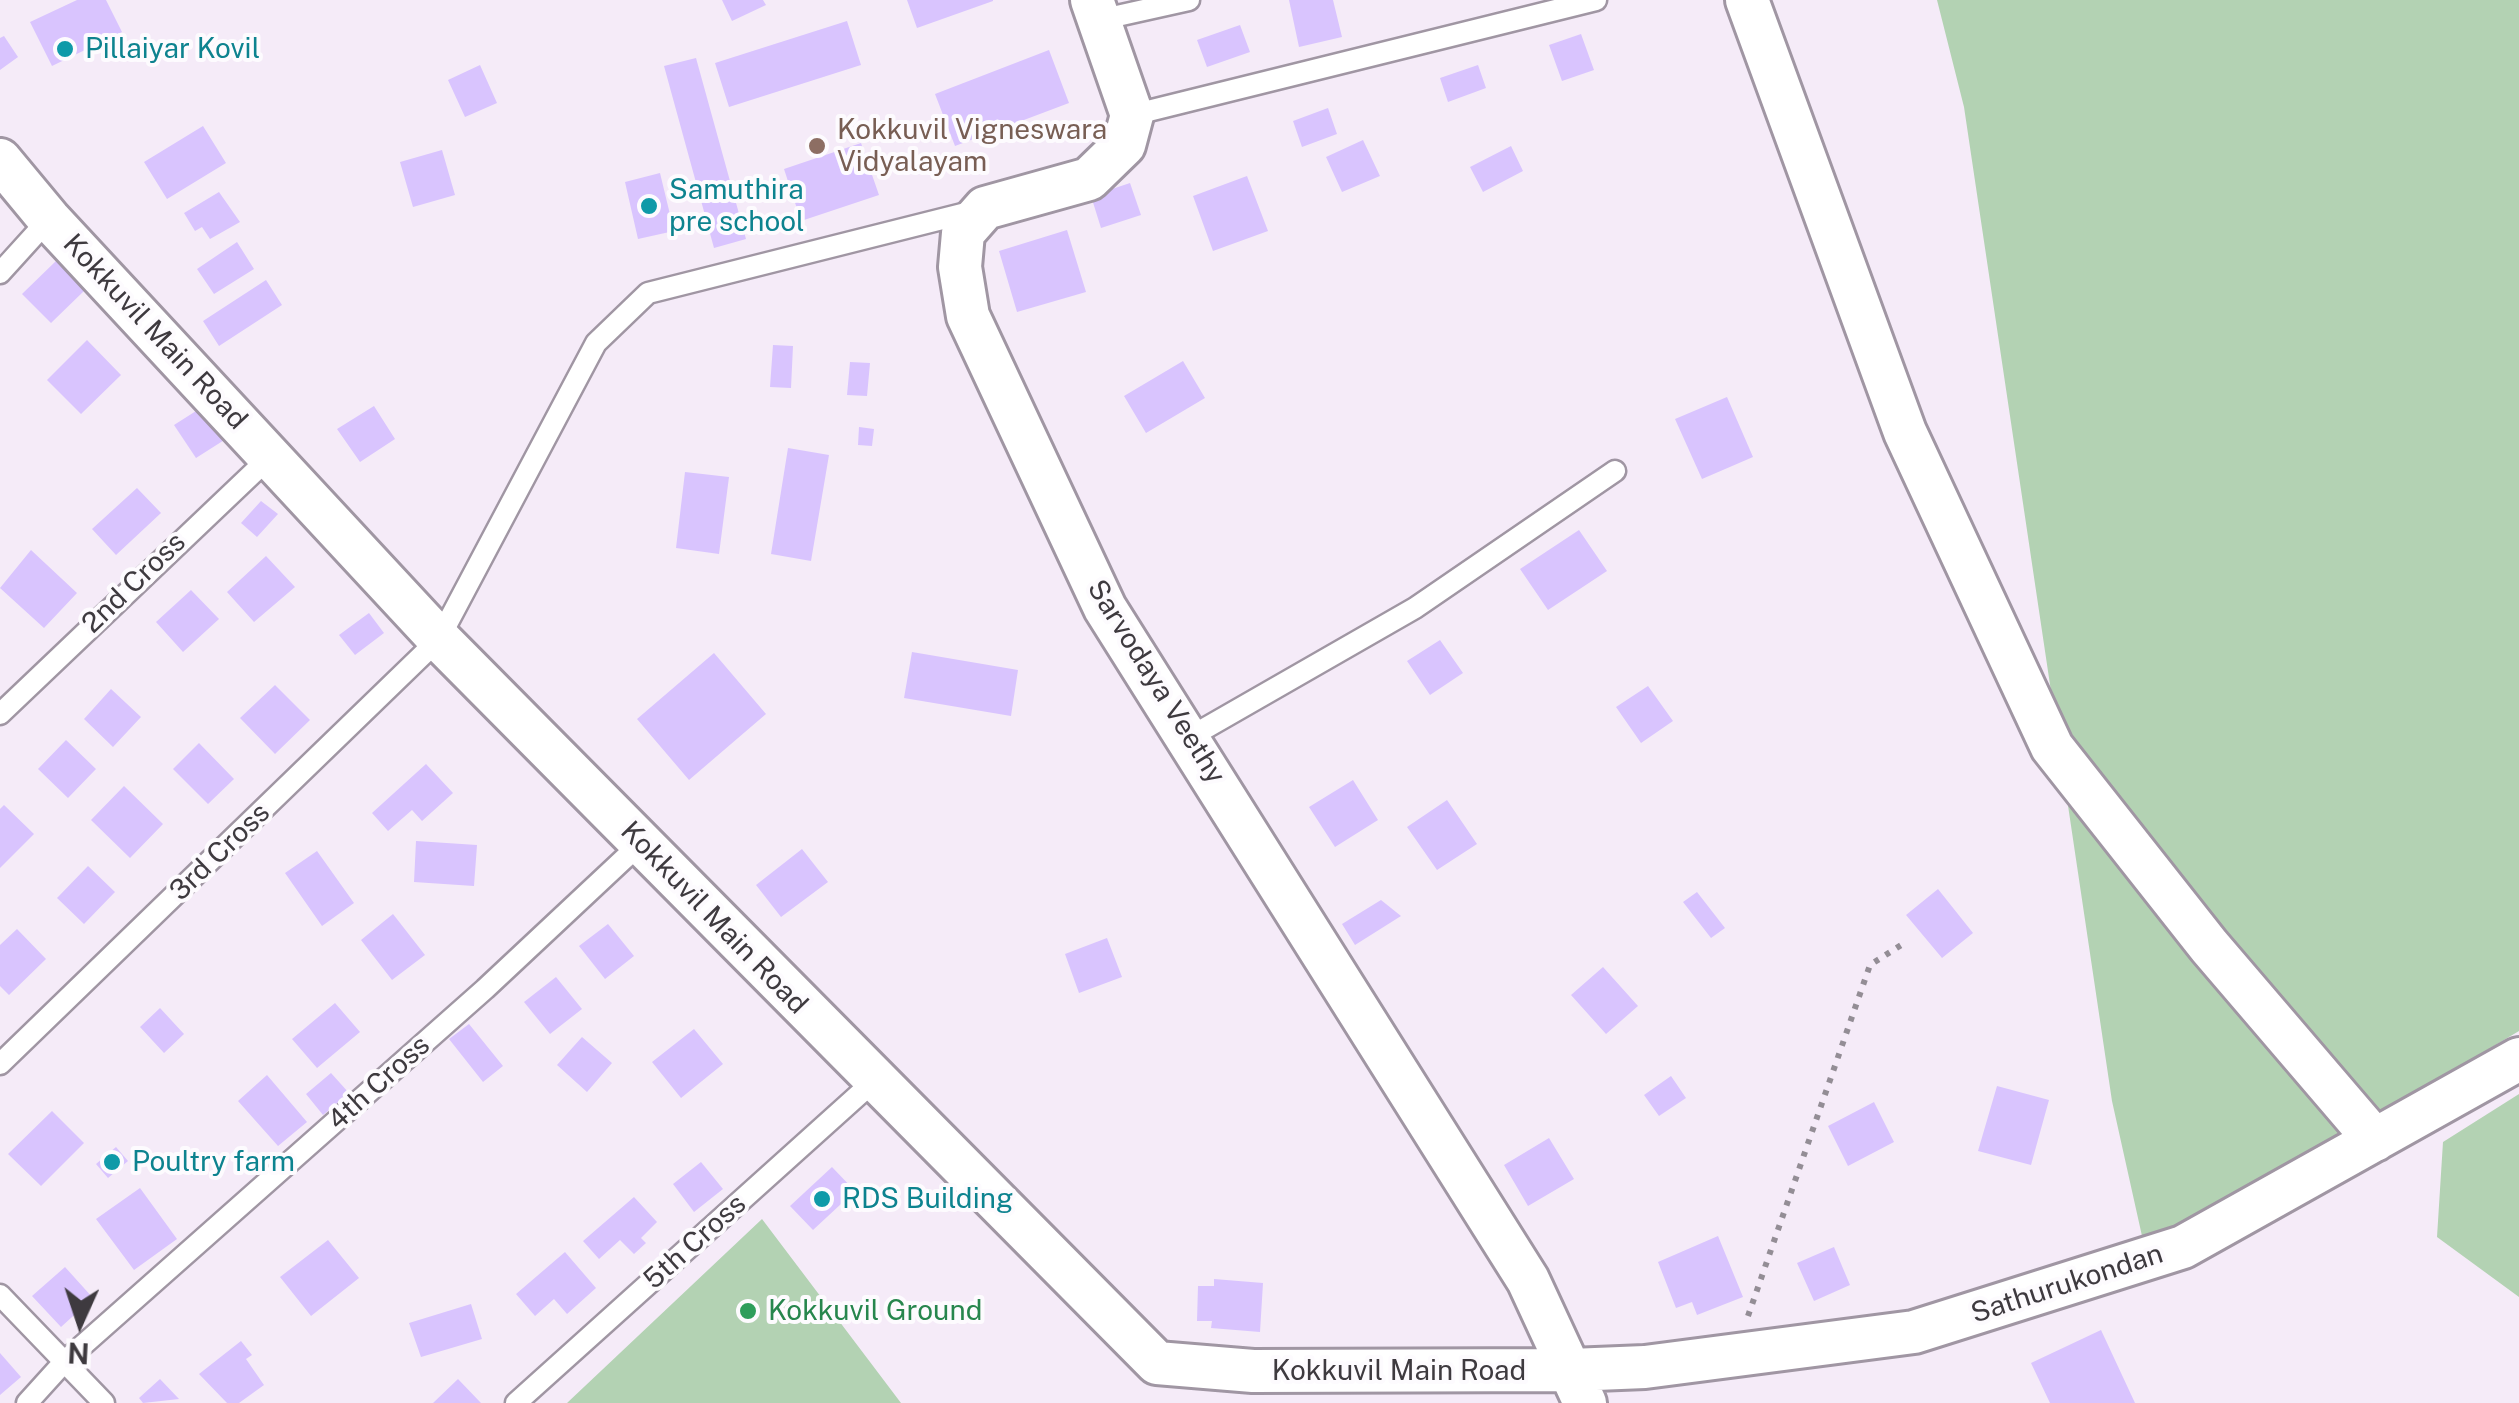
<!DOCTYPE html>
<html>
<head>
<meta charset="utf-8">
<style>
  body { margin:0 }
  #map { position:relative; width:2519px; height:1403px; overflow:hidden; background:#f5ebf8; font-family:"Public Sans",sans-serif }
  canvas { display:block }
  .north { position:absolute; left:30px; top:1273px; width:100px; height:100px; -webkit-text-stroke:8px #fdfbfe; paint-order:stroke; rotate:183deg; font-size:28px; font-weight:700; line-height:40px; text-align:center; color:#3e3a3f }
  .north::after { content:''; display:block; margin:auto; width:35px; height:45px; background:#3e3a3f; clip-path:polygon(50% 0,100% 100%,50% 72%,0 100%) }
</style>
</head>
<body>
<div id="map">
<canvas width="2519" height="1403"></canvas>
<div class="north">N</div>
</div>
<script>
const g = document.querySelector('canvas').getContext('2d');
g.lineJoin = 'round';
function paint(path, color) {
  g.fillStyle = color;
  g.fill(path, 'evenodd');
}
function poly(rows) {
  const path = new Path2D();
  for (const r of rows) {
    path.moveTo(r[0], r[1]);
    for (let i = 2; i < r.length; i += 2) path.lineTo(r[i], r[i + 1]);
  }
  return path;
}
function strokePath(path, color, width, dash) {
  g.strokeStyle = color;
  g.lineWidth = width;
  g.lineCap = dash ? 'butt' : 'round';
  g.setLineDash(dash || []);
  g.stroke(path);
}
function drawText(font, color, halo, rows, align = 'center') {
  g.font = font + ' "Public Sans",sans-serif';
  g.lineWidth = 8;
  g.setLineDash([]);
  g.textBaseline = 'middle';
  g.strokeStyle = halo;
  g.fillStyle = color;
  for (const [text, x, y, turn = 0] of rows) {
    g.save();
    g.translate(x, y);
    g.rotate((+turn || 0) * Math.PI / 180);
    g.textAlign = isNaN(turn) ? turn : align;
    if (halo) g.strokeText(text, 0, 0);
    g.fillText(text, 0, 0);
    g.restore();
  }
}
const green = poly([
  [1937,0,2519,0,2519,1031,2202,1220,2142,1236,2112,1101,1964,107],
  [2519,1094,2519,1297,2437,1237,2443,1142],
  [762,1219,901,1403,567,1403]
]);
const building = poly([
  [77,0,106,0,122,32,52,66,30,22],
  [722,0,763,0,766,5,732,21],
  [907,0,993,0,993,1,917,28],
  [1289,0,1333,0,1342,37,1299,47],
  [847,21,861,65,729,107,715,63],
  [1240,25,1250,52,1207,67,1197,40],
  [1581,34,1594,70,1562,81,1549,45],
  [4,36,18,57,0,70,0,38],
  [1049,50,1069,103,955,146,935,94],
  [696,58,746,239,714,248,664,66],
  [480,65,497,103,465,117,448,80],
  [1478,65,1486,88,1448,102,1440,78],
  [1328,108,1337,134,1302,147,1293,121],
  [203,126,226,163,167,199,144,162],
  [1363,140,1380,176,1342,192,1326,157],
  [861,143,879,195,801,221,784,169],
  [1511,146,1523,171,1483,192,1470,167],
  [442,150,455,195,413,207,400,162],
  [660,173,674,231,638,239,625,182],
  [1247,176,1268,231,1213,251,1193,196],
  [1130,183,1141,215,1101,228,1091,196],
  [219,192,240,222,210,239,202,227,195,231,184,213],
  [1067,230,1086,292,1017,312,999,251],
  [237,242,254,269,214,294,197,269],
  [57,260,85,290,51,323,22,294],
  [266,280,282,305,219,346,203,321],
  [87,340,121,375,81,414,47,380],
  [773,345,793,346,791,388,770,387],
  [1183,361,1205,398,1146,433,1124,396],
  [850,362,870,363,867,396,847,395],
  [1727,397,1753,457,1702,479,1675,419],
  [207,404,229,437,196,458,174,425],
  [374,406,395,439,360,462,337,429],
  [859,427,874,429,872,446,858,445],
  [788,448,829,455,811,561,771,554],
  [685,472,729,477,719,554,676,548],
  [137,488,161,513,116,555,92,529],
  [261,501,278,514,257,537,241,523],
  [1579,530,1607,571,1548,610,1520,569],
  [31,550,77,593,44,628,0,588],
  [266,556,295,587,254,622,227,592],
  [191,590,219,619,183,652,156,622],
  [369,613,384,633,355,655,339,635],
  [1440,640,1463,673,1430,695,1407,661],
  [912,652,1018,670,1011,716,904,698],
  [714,653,766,714,689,780,637,719],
  [275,685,310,720,275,754,240,718],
  [1648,686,1673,721,1641,743,1616,707],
  [111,689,141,717,113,747,84,719],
  [66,740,96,769,68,798,38,769],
  [199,743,234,779,208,804,173,769],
  [426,764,453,793,422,821,412,810,388,831,372,813],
  [1353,780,1378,820,1335,847,1309,807],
  [124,786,163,824,130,858,91,820],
  [1447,800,1477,844,1437,870,1407,827],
  [4,805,34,834,0,868,0,809],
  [416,841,477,845,474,886,414,882],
  [802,849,828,882,781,917,756,885],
  [317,851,354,903,322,926,285,873],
  [88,866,115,892,84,924,57,898],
  [1938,889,1973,933,1942,958,1906,915],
  [1697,892,1725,928,1711,938,1683,902],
  [1381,900,1401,916,1355,945,1342,924],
  [393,914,425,955,392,980,361,940],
  [608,924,634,956,605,979,579,946],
  [17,929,46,959,9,995,0,986,0,945],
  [1107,938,1122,977,1079,993,1065,954],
  [1603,967,1638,1006,1606,1034,1571,995],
  [556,977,582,1009,550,1034,524,1002],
  [335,1003,360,1032,317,1068,292,1039],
  [160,1008,184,1034,164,1053,140,1027],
  [469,1024,503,1066,483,1082,449,1039],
  [694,1029,723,1064,681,1098,652,1062],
  [582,1037,612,1063,587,1092,557,1065],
  [331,1073,349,1093,323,1115,306,1094],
  [267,1075,307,1122,278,1146,238,1101],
  [1671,1076,1686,1098,1659,1116,1644,1095],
  [1997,1086,2049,1100,2031,1165,1978,1151],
  [1874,1102,1894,1142,1848,1166,1828,1126],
  [52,1111,84,1143,41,1186,8,1154],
  [1549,1138,1574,1179,1528,1206,1504,1165],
  [116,1147,128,1161,108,1178,96,1164],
  [701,1162,723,1189,694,1212,673,1184],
  [832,1167,855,1191,813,1230,790,1206],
  [140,1188,177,1239,134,1270,96,1219],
  [634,1197,657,1222,641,1238,646,1243,634,1254,620,1240,599,1259,583,1241],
  [1718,1236,1743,1297,1697,1315,1692,1302,1676,1308,1658,1262],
  [328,1240,359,1278,311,1316,280,1277],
  [1834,1247,1850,1285,1814,1301,1797,1263],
  [565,1252,596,1288,567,1314,554,1299,535,1316,516,1294],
  [65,1267,93,1298,61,1327,32,1296],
  [1214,1279,1263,1283,1260,1332,1211,1328,1212,1321,1197,1321,1198,1286,1214,1286],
  [471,1304,482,1339,421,1357,409,1323],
  [2101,1330,2135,1403,2050,1403,2031,1363],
  [241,1341,252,1355,246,1359,264,1385,239,1403,227,1403,199,1374],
  [0,1353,21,1377,0,1395],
  [160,1379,179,1399,143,1403,139,1398],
  [458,1379,481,1403,433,1403]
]);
const path = poly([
  [1748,1316,1870,965,1906,942]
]);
const service = poly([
  [1099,20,1189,0],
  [1132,115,1596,0],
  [0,273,49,219],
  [0,714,272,455],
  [1190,737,1415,608,1615,471],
  [0,1064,439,639,596,343,648,293,974,211],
  [0,1295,104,1403],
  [27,1403,65,1361,485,989,641,843],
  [516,1403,874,1081]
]);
const minor = poly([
  [1092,0,1132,115,1124,145,1089,179,985,208,963,233,960,267,968,316,1105,608,1528,1280,1585,1403],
  [1747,0,1905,432,2052,747,2209,946,2375,1140],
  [0,160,49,219,439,639,1157,1363,1253,1371,1571,1370,1645,1367,1914,1332,2183,1247,2519,1059]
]);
const markers = [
  [65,49,10,"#0f9aa8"],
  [817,146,10,"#8d6e63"],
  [649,206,10,"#0f9aa8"],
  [112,1162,10,"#0f9aa8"],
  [822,1199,10,"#0f9aa8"],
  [748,1311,10,"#2e9e5b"]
];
const cultureNames = [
  ["Pillaiyar Kovil",85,49],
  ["Samuthira",669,190],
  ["pre school",669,222],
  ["Poultry farm",132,1162],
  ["RDS Building",842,1199]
];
const educationNames = [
  ["Kokkuvil Vigneswara",837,130],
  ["Vidyalayam",837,162]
];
const streetNames = [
  ["Kokkuvil Main Road",155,332,47],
  ["2nd Cross",134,583,-44],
  ["Sarvodaya Veethy",1156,682,58],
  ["3rd Cross",220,852,-44],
  ["Kokkuvil Main Road",714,918,46],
  ["4th Cross",379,1083,-42],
  ["5th Cross",695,1242,-42],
  ["Sathurukondan",2067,1284,-18],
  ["Kokkuvil Main Road",1399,1371]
];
const leisureNames = [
  ["Kokkuvil Ground",768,1311]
];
paint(green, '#b3d2b3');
paint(building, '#d9c4fe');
strokePath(service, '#a096a3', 25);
strokePath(minor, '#a096a3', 48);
strokePath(path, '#938d95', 6, [5, 8]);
strokePath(service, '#fff', 20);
strokePath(minor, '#fff', 42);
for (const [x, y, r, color] of markers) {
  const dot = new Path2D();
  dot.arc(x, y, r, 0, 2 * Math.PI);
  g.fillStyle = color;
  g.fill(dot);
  strokePath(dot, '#fdfbfe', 4);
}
drawText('28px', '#0d838f', '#fdfbfe', cultureNames, 'left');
drawText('28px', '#785e54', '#fdfbfe', educationNames, 'left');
drawText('28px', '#3e3a3f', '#fdfbfe', streetNames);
drawText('28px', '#27864d', '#fdfbfe', leisureNames, 'left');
</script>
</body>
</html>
